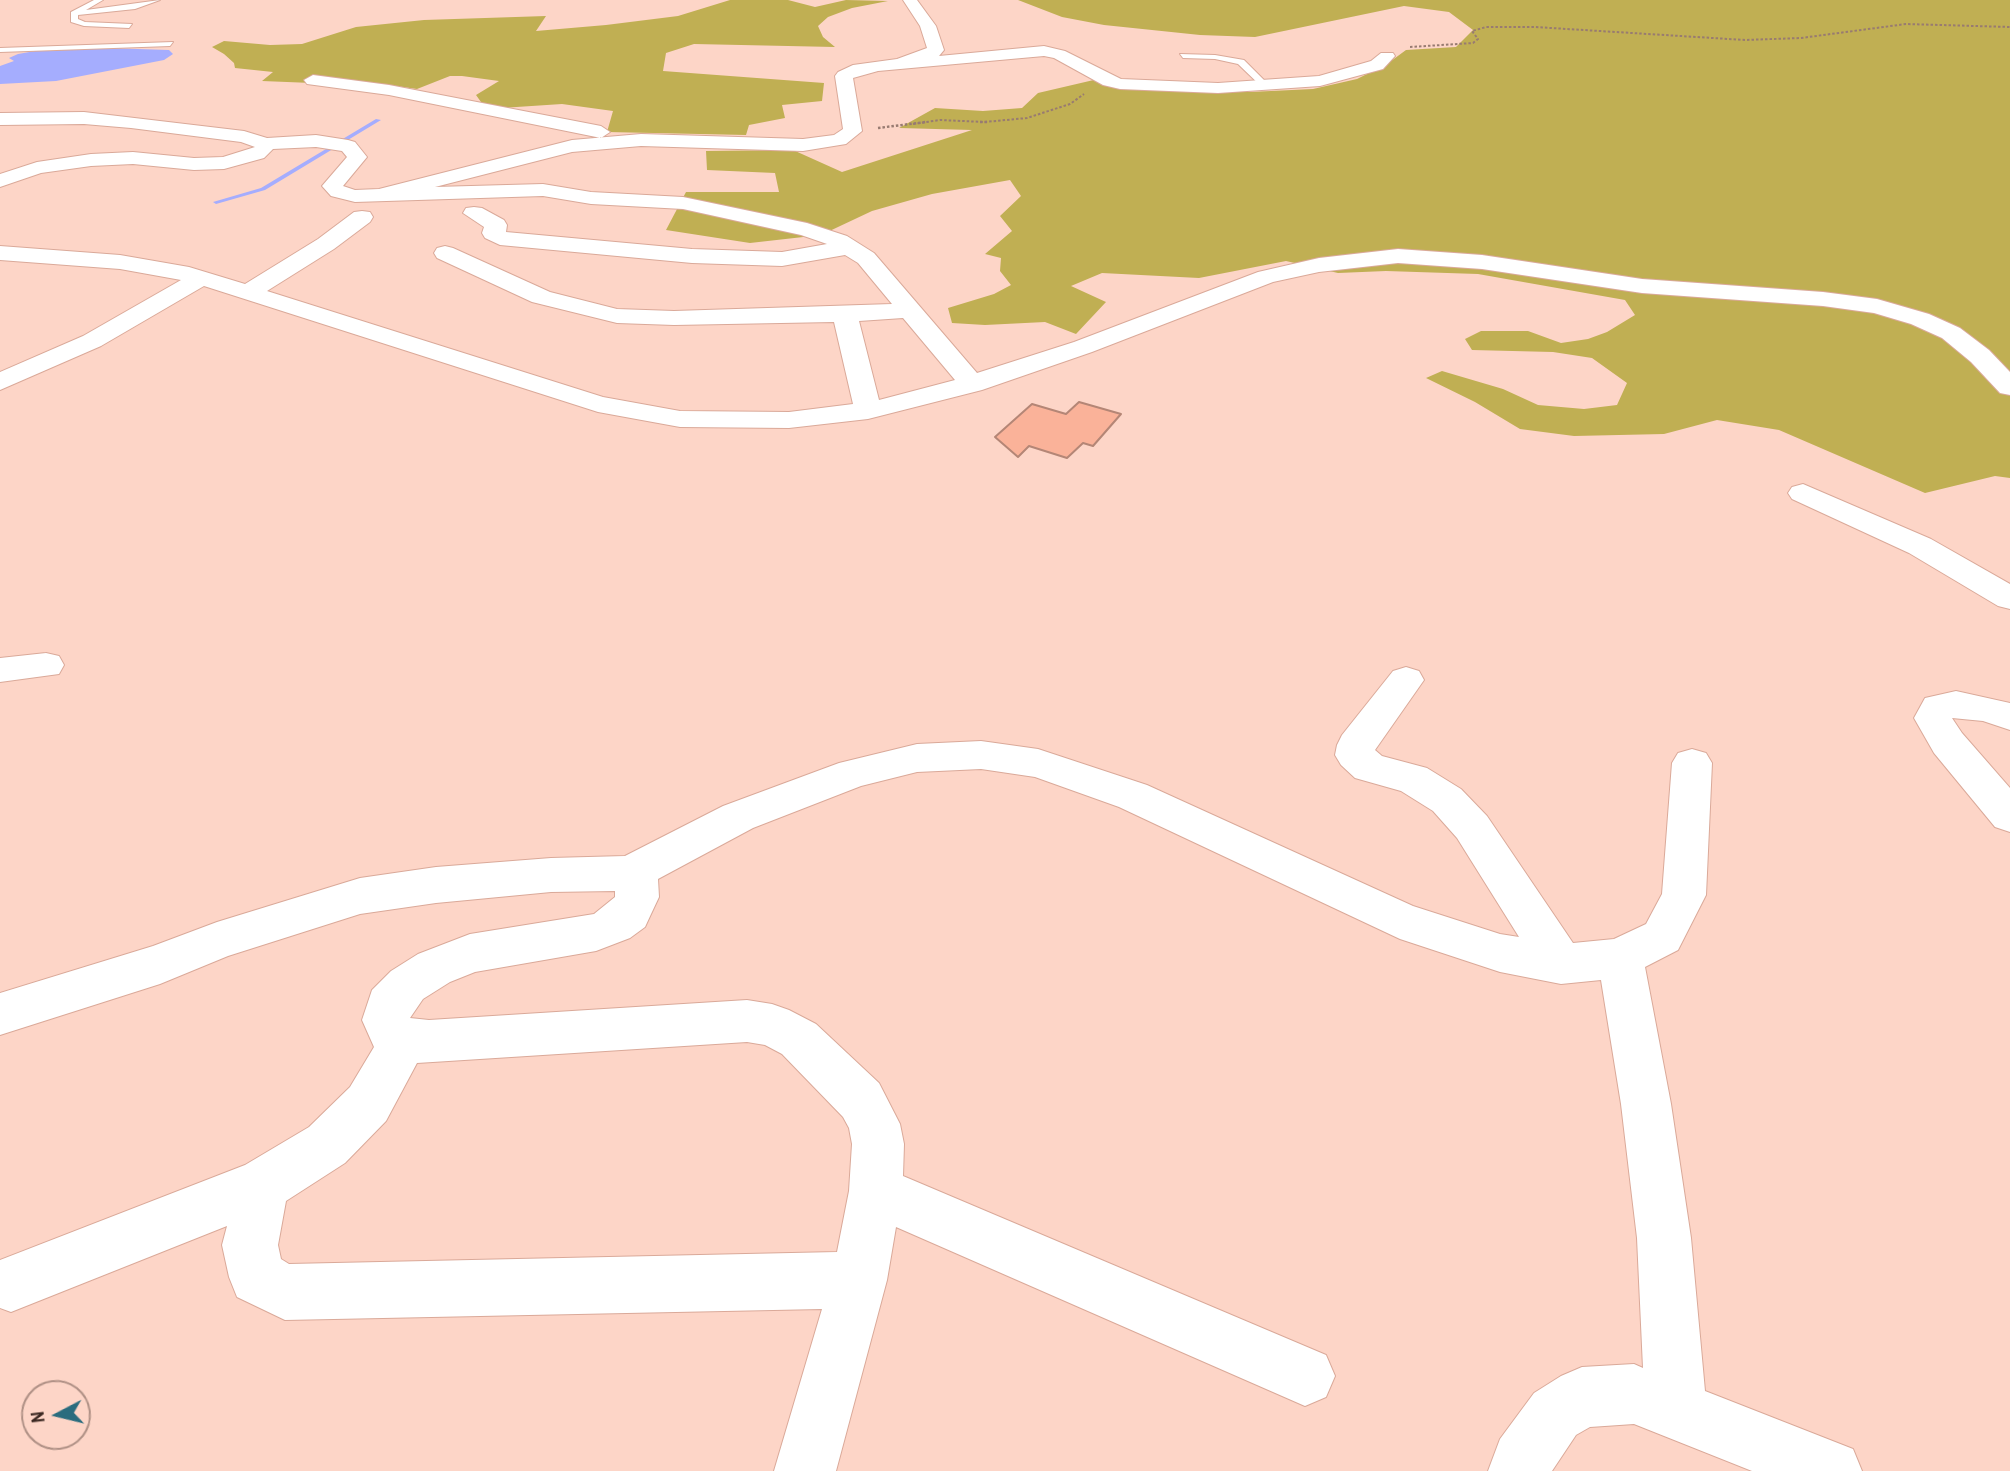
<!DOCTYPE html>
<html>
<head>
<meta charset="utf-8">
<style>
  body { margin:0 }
  #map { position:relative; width:2010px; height:1471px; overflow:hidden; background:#fdd5c7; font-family:"Archivo Narrow",sans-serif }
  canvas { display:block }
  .north { position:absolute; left:21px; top:1380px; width:70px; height:70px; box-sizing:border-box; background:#fdd5c7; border:2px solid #af9085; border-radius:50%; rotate:263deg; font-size:19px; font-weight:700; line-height:28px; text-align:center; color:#3b2822 }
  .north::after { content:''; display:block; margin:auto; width:24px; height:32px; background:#2a6c7e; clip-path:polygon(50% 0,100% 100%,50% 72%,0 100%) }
</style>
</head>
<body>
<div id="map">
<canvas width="2010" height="1471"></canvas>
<div class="north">N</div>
</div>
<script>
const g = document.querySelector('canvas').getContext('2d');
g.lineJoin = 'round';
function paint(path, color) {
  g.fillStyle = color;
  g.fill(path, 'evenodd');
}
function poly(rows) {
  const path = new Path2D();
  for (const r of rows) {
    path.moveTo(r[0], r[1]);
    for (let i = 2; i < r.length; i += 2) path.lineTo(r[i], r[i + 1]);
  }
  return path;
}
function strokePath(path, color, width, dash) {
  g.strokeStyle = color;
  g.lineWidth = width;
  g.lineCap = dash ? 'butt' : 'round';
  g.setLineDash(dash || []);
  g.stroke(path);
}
const forest = poly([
  [730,0,788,0,815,7,846,0,888,1,852,8,828,17,818,26,823,37,835,47,694,44,666,53,663,71,824,83,822,101,782,105,785,118,749,125,746,135,607,132,613,111,562,104,486,109,476,95,499,81,462,76,450,76,417,89,368,82,337,84,262,81,273,72,235,68,234,63,224,54,212,47,224,41,270,45,302,44,356,27,424,20,546,16,536,31,606,25,678,16],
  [1018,0,2010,0,2010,478,1995,476,1925,493,1779,430,1717,420,1664,434,1574,436,1520,429,1475,402,1426,378,1442,371,1503,389,1538,405,1584,409,1617,405,1627,383,1592,358,1553,352,1472,350,1465,339,1481,331,1528,331,1561,343,1588,339,1607,332,1635,315,1625,300,1478,274,1386,271,1338,273,1286,261,1199,278,1102,273,1071,286,1106,302,1076,334,1045,322,985,325,952,323,948,308,994,294,1011,285,1000,271,1001,258,985,254,1012,231,1000,216,1021,196,1010,180,932,194,872,211,821,235,750,243,666,230,686,192,779,192,775,173,707,170,706,151,793,150,842,172,972,130,899,128,935,108,983,111,1022,108,1038,93,1098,79,1137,89,1250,92,1313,89,1357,79,1387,64,1406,50,1456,47,1473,30,1449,12,1404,6,1255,37,1200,35,1104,25,1062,17]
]);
const water = poly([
  [106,48,169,50,173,54,164,60,56,81,0,84,0,66,14,61,9,58,18,54,41,50]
]);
const stream = poly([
  [376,119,381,120,265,190,216,204,213,202,261,188,376,119]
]);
const building = poly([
  [1079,402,1121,414,1093,446,1083,443,1067,458,1029,446,1018,457,995,437,1032,404,1066,414,1079,402]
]);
const pathFar1 = poly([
  [1410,47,1473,43,1478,39,1472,31,1486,27,1535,27,1745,40,1801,38,1906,24,2010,27],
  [913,124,940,120,985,122,1027,118,1070,104,1084,94]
]);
const path = poly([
  [980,122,987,122],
  [878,128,926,122]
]);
const lane = poly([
  [94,0,103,0,86,10,160,0,135,9,78,15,78,19,85,22,132,24,129,28,84,26,71,22,71,12,94,0],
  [173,42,170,46,0,52,0,48,173,42],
  [1180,54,1215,55,1244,60,1271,87,1264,89,1238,64,1215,59,1183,58,1180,54]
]);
const street = poly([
  [903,0,917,0,936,26,944,50,939,56,1044,46,1065,51,1121,79,1218,83,1319,76,1371,61,1381,53,1393,53,1395,56,1383,69,1320,86,1218,93,1120,89,1103,85,1054,58,1044,56,878,71,853,78,862,131,846,144,803,151,641,146,572,152,435,187,543,184,591,192,683,197,807,223,847,236,874,253,977,373,1074,342,1258,272,1319,258,1398,249,1482,255,1642,279,1823,292,1877,299,1929,314,1960,328,1989,350,2010,372,2010,395,2000,393,1971,362,1942,338,1911,324,1874,313,1823,306,1642,293,1482,269,1398,263,1319,272,1273,282,1092,352,982,390,868,419,789,428,680,427,598,412,204,286,101,346,0,390,0,372,83,336,181,280,120,269,0,260,0,246,120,255,189,267,245,284,318,239,354,212,362,211,370,212,373,217,370,222,334,249,267,291,603,397,680,411,789,412,853,404,834,322,674,325,617,323,532,302,437,258,434,253,437,248,445,246,453,248,550,292,617,309,674,311,892,304,858,263,845,255,782,266,692,263,500,245,485,238,482,233,484,227,463,213,466,208,474,207,482,208,504,220,507,225,506,232,692,249,782,252,827,244,801,235,683,209,591,204,543,196,355,202,331,196,322,186,347,157,342,151,316,147,273,149,264,158,224,169,194,170,133,164,91,166,41,173,0,187,0,174,37,162,91,154,133,152,194,158,223,157,255,147,241,142,131,128,84,124,0,125,0,113,84,112,244,131,267,138,316,135,348,140,355,142,367,157,343,186,355,190,379,189,572,140,641,134,803,139,834,135,843,129,835,76,838,72,853,65,897,59,927,48,920,26,903,0],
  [903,318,955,380,879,400,859,321,903,318],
  [313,75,389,85,601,126,610,132,601,138,389,95,307,84,304,80,313,75],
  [1803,484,1931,539,2010,584,2010,609,1998,606,1909,553,1792,499,1788,493,1792,487,1803,484],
  [46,653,59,656,64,665,59,674,0,682,0,658,46,653],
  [1406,667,1419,671,1424,680,1375,750,1382,756,1427,768,1461,789,1487,816,1573,943,1614,939,1646,924,1662,894,1672,763,1678,753,1692,749,1706,753,1712,763,1706,895,1678,950,1645,967,1671,1104,1691,1238,1705,1391,1853,1449,1862,1471,1752,1471,1634,1424,1590,1427,1576,1435,1552,1471,1488,1471,1500,1439,1534,1393,1561,1376,1582,1367,1634,1364,1643,1368,1637,1238,1621,1104,1601,980,1561,984,1500,972,1400,939,1119,807,1035,777,981,769,917,772,861,786,753,828,658,879,659,897,651,914,645,927,630,938,596,951,475,972,450,982,423,999,410,1018,429,1020,747,1000,772,1004,789,1010,816,1024,879,1083,900,1124,904,1144,903,1176,1326,1355,1335,1376,1326,1397,1305,1406,896,1227,887,1280,836,1471,774,1471,822,1309,285,1320,237,1297,229,1277,222,1245,227,1226,11,1312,0,1308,0,1260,245,1165,309,1127,350,1087,374,1047,362,1020,372,990,391,971,418,954,470,934,594,914,615,897,615,891,551,892,436,903,360,914,228,956,160,984,0,1035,0,993,153,946,217,922,360,878,436,867,551,858,625,856,723,806,839,763,917,744,981,741,1038,749,1147,785,1413,906,1500,934,1519,937,1457,838,1433,811,1401,791,1355,778,1341,765,1335,755,1337,745,1342,735,1393,671,1406,667],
  [747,1042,765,1045,782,1054,843,1117,849,1128,852,1144,849,1191,837,1252,289,1264,281,1259,278,1245,286,1201,345,1163,386,1121,417,1063,747,1042],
  [1956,691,2010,703,2010,730,1983,721,1952,718,1962,733,2010,788,2010,832,1995,827,1934,753,1914,718,1925,698,1956,691]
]);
paint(forest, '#c0af53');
paint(water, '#a5adfe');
paint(stream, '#a5adfe');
paint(building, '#fab299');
strokePath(building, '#b48676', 2);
strokePath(lane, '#daa999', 2);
strokePath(street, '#daa999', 2);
strokePath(pathFar1, '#987b71', 2, [2.5, 2]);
strokePath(path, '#987b71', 2.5, [2.5, 2]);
paint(lane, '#fff');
paint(street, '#fff');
</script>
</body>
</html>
